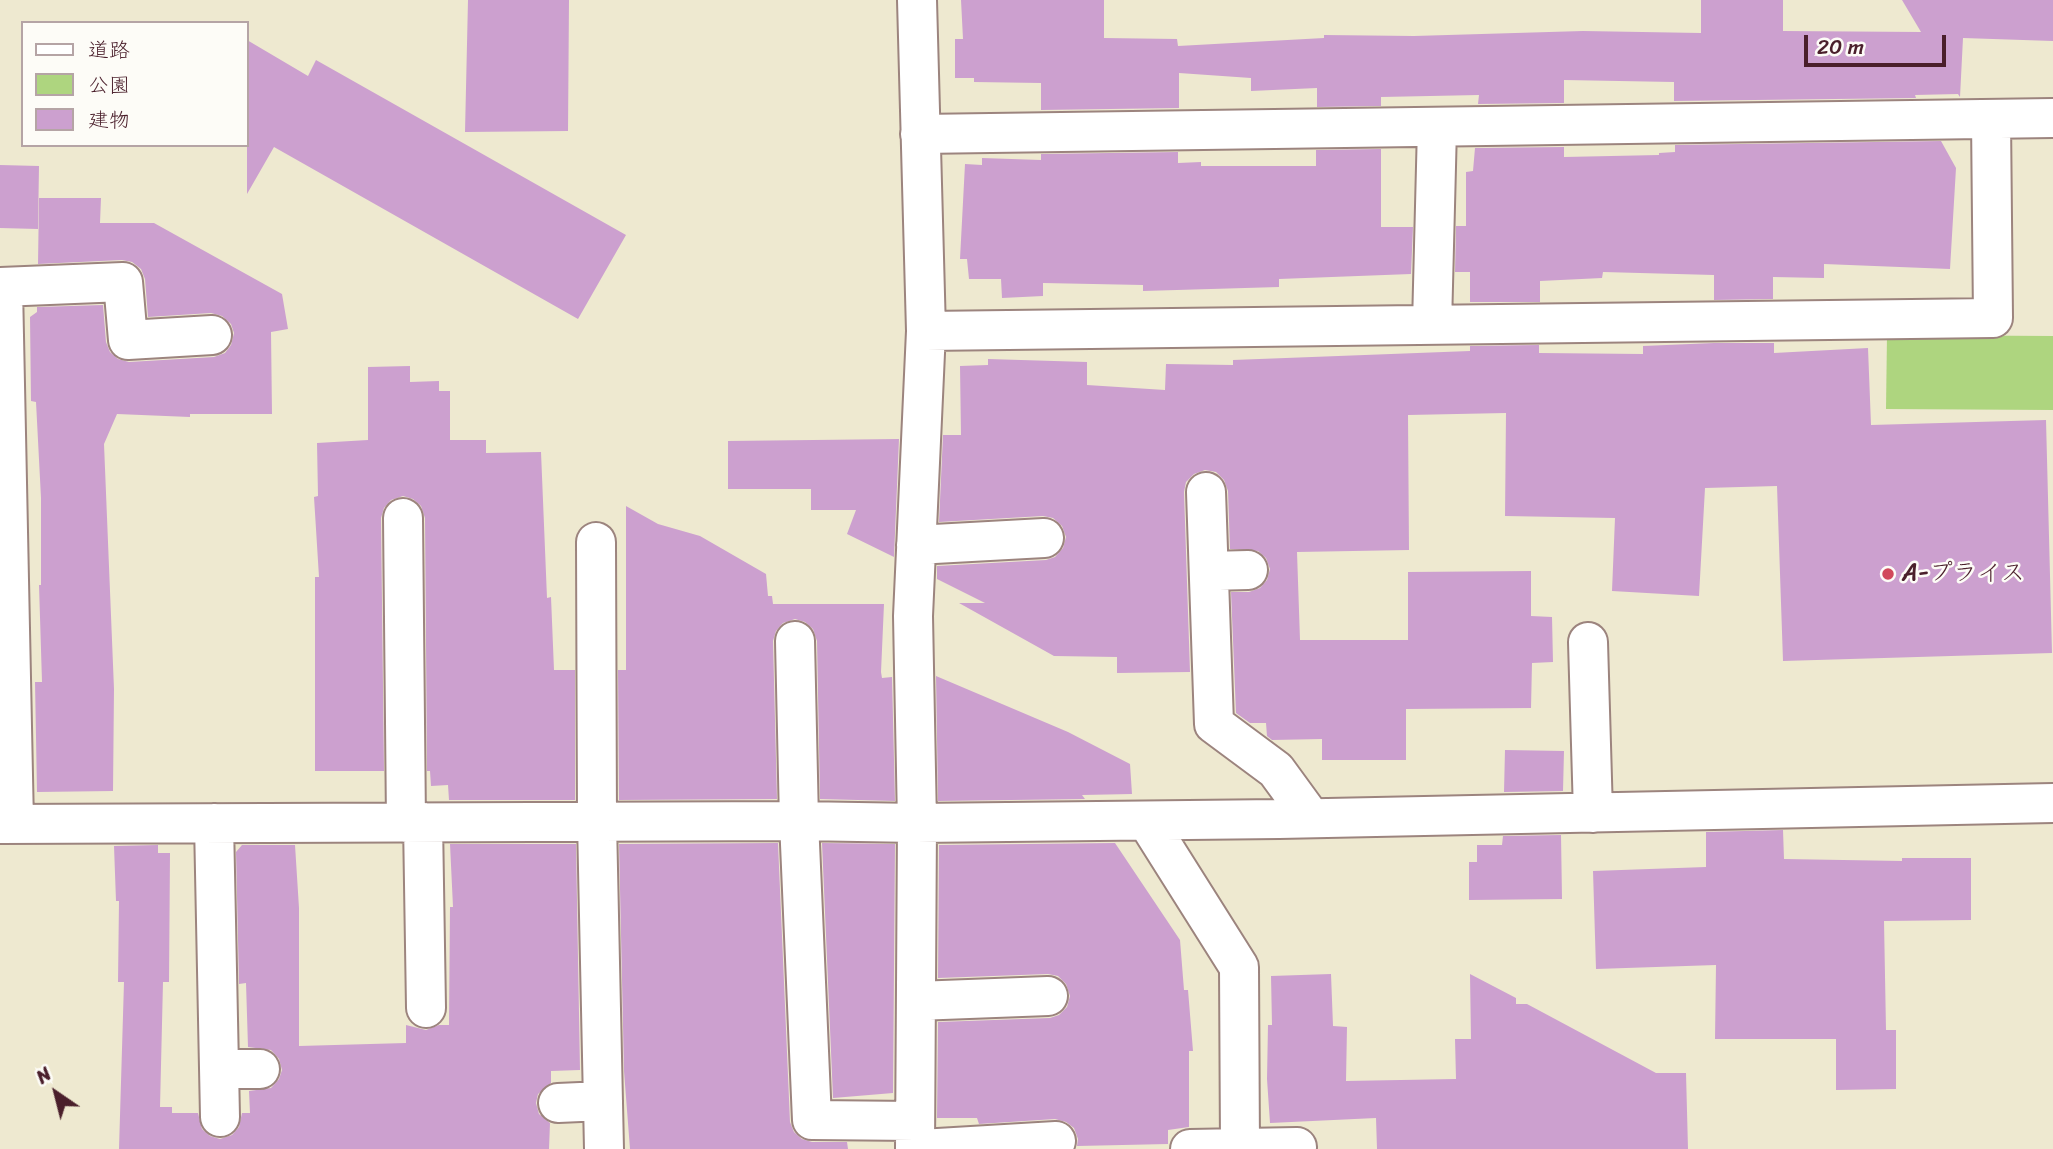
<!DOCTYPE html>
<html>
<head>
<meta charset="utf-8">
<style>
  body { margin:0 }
  #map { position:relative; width:2053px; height:1149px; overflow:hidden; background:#eee9d0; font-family:Sriracha,"Klee One",sans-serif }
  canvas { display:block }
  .legend { position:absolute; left:21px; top:21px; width:228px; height:126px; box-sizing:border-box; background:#fdfcf7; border:2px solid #b5a4a5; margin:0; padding:9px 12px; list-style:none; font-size:21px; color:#4a1f2b }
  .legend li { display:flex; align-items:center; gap:14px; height:35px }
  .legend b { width:35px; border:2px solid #b5a4a5 }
  .north { position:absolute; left:21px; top:1058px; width:70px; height:70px; -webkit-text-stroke:5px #fdfcf7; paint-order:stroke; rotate:325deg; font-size:19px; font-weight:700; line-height:28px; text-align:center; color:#4a1f2b }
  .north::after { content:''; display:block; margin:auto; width:24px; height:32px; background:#4a1f2b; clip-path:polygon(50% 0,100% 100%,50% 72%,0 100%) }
  .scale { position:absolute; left:1804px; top:35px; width:142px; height:32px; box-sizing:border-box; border:4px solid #4a1f2b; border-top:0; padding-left:9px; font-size:21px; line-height:24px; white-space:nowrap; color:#4a1f2b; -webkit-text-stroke:5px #fdfcf7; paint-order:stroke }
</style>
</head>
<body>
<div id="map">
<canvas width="2053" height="1149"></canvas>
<ul class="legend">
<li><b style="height:9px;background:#fff"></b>道路</li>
<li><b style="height:19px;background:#aed57f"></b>公園</li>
<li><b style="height:19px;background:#cca0cf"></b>建物</li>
</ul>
<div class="north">N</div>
<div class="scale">20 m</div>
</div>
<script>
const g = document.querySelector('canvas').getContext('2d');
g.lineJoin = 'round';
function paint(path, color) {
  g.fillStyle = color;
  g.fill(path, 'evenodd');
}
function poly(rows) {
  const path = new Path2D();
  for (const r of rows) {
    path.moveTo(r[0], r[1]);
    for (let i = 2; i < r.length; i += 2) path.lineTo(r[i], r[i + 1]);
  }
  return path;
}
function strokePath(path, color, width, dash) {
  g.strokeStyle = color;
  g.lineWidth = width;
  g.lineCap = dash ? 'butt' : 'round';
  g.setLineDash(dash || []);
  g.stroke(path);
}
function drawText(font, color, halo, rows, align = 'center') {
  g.font = font + ' Sriracha,"Klee One",sans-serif';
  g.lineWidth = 5;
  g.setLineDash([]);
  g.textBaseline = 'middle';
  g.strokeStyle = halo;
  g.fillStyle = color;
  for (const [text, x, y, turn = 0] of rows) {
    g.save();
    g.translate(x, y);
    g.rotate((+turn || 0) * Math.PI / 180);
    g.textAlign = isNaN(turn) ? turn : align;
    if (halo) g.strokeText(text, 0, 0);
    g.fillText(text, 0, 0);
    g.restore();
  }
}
const green = poly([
  [1887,335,2053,336,2053,410,1886,409]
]);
const building = poly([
  [468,0,569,0,568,131,465,132],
  [961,0,1104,0,1104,38,1177,39,1178,46,1324,38,1324,35,1414,36,1583,31,1701,33,1701,0,1783,0,1783,31,1921,32,1902,0,2053,0,2053,41,1963,38,1960,97,1958,94,1915,95,1916,98,1674,101,1674,82,1564,80,1564,103,1478,104,1479,95,1381,97,1381,106,1317,107,1317,88,1251,91,1251,78,1179,73,1179,108,1041,110,1041,83,974,82,974,78,955,78,955,39,963,39],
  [247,40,308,76,316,60,626,235,578,319,274,147,247,194],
  [1941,141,1956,168,1950,269,1824,264,1824,278,1773,277,1773,299,1714,300,1714,275,1603,272,1602,278,1540,281,1540,302,1470,302,1470,272,1455,272,1456,226,1466,226,1466,172,1473,171,1475,148,1564,147,1564,157,1659,155,1659,153,1675,152,1675,145],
  [1381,149,1381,227,1413,227,1411,274,1279,279,1279,287,1143,291,1143,285,1043,283,1043,296,1002,298,1001,279,969,279,967,259,960,259,965,164,982,165,982,158,1041,160,1041,154,1178,152,1178,163,1201,162,1201,166,1316,166,1316,150],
  [0,165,39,166,38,229,0,228],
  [39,198,101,198,100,223,154,223,282,294,288,329,271,332,272,414,190,414,190,417,117,414,104,444,114,689,113,791,37,792,35,682,42,682,39,585,41,585,41,498,36,402,31,401,30,317,37,312,37,307,103,305,106,342,110,352,118,359,129,362,214,357,225,353,231,345,234,333,231,324,222,316,211,313,148,317,145,279,141,269,132,262,122,260,38,264],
  [1714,343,1774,343,1774,353,1868,348,1871,425,2046,420,2052,653,1783,661,1777,486,1705,488,1699,596,1612,591,1615,518,1505,516,1506,413,1408,415,1409,550,1297,552,1300,640,1408,640,1408,572,1531,571,1531,616,1552,617,1553,662,1532,663,1531,708,1406,709,1406,760,1322,760,1322,739,1272,740,1267,736,1266,723,1250,723,1236,713,1231,592,1249,592,1260,588,1267,580,1270,569,1266,558,1258,551,1230,549,1228,491,1224,480,1216,472,1205,470,1194,474,1186,482,1184,492,1190,672,1117,673,1117,657,1054,656,959,603,985,603,937,579,937,566,1046,560,1055,557,1063,548,1066,537,1062,526,1053,518,1043,516,939,522,943,435,961,435,960,366,988,365,988,359,1087,362,1087,385,1165,390,1166,364,1233,365,1233,360,1470,351,1470,346,1539,345,1539,353,1643,354,1643,346],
  [410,366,410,382,439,381,439,391,450,391,450,440,486,440,486,453,541,452,547,598,551,597,554,670,575,670,575,800,449,800,448,785,431,786,430,771,427,771,425,518,421,506,413,499,403,496,391,500,384,508,381,518,384,771,315,771,315,577,319,577,314,497,318,496,317,443,368,440,368,367],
  [899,439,894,557,847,534,856,510,811,510,811,489,728,489,728,441],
  [626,506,658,524,700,536,766,574,768,596,772,596,773,604,884,604,881,672,882,678,892,677,895,801,820,799,817,641,813,629,805,622,795,619,783,623,776,631,773,641,777,799,619,800,618,670,626,670],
  [936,676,1068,732,1130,764,1132,794,1082,795,1085,799,938,801],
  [1505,750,1564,751,1563,791,1504,792],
  [1783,830,1784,859,1902,861,1902,858,1971,858,1971,920,1884,921,1886,1030,1896,1030,1896,1089,1836,1090,1836,1039,1715,1039,1716,965,1596,969,1593,871,1706,867,1706,832],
  [1561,835,1562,899,1469,900,1469,862,1477,862,1477,845,1502,845,1503,836],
  [778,843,790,1122,794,1132,802,1139,812,1142,847,1142,848,1149,630,1149,624,1071,619,844],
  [822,843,895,844,893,1093,833,1098],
  [1115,843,1180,940,1184,990,1188,990,1193,1051,1189,1051,1189,1127,1168,1130,1168,1144,1077,1146,1078,1139,1074,1128,1066,1122,1055,1119,979,1124,977,1118,937,1118,938,1022,1050,1018,1059,1015,1067,1007,1070,996,1066,984,1058,976,1048,974,938,978,939,845],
  [450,844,576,844,580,1070,551,1071,551,1083,538,1094,536,1103,539,1114,550,1123,549,1149,119,1149,124,982,118,982,119,901,116,901,114,846,158,845,158,853,170,853,169,982,163,982,160,1107,172,1107,172,1113,198,1113,202,1129,210,1136,220,1139,232,1135,239,1127,242,1113,250,1113,249,1091,271,1088,279,1079,282,1070,279,1059,271,1050,248,1047,246,983,239,984,236,852,242,845,295,845,299,908,299,1046,406,1043,406,1025,426,1030,439,1025,449,1025,450,907,453,907],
  [1331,974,1333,1026,1347,1027,1346,1081,1456,1079,1455,1039,1471,1039,1470,974,1516,998,1516,1004,1527,1004,1656,1073,1686,1073,1688,1149,1377,1149,1376,1118,1270,1123,1267,1079,1268,1025,1272,1025,1271,976]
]);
const minor = poly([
  [920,134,2053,118],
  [0,287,123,282,128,340,212,335],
  [3,287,14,824],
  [1432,325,1437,127],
  [926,331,1993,318,1991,119],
  [1206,492,1214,724,1276,770,1311,818],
  [403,518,406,823],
  [596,542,597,822,604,1149],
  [916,545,1044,538],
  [1209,571,1248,570],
  [795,641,799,821,812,1120,915,1121],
  [1588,642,1593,813],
  [1147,821,1239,967,1240,1148],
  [423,822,426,1008],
  [214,823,220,1117],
  [0,824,799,821,917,823,1279,819,2053,803],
  [916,1001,1048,996],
  [220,1069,260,1069],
  [558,1103,603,1101],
  [915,1149,917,823,913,616,926,331,917,0],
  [921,1149,1056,1141],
  [1190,1149,1297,1147]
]);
const markers = [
  [1888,574,7,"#d1495b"]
];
const poiNames = [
  ["A-プライス",1902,574]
];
paint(green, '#aed57f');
paint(building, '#cca0cf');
strokePath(minor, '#9c847e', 42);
strokePath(minor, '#fff', 38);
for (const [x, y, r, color] of markers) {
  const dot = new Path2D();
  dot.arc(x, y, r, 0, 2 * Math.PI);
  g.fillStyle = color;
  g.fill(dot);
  strokePath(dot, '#fdfcf7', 2.5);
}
drawText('24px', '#4a1f2b', '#fdfcf7', poiNames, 'left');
</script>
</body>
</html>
